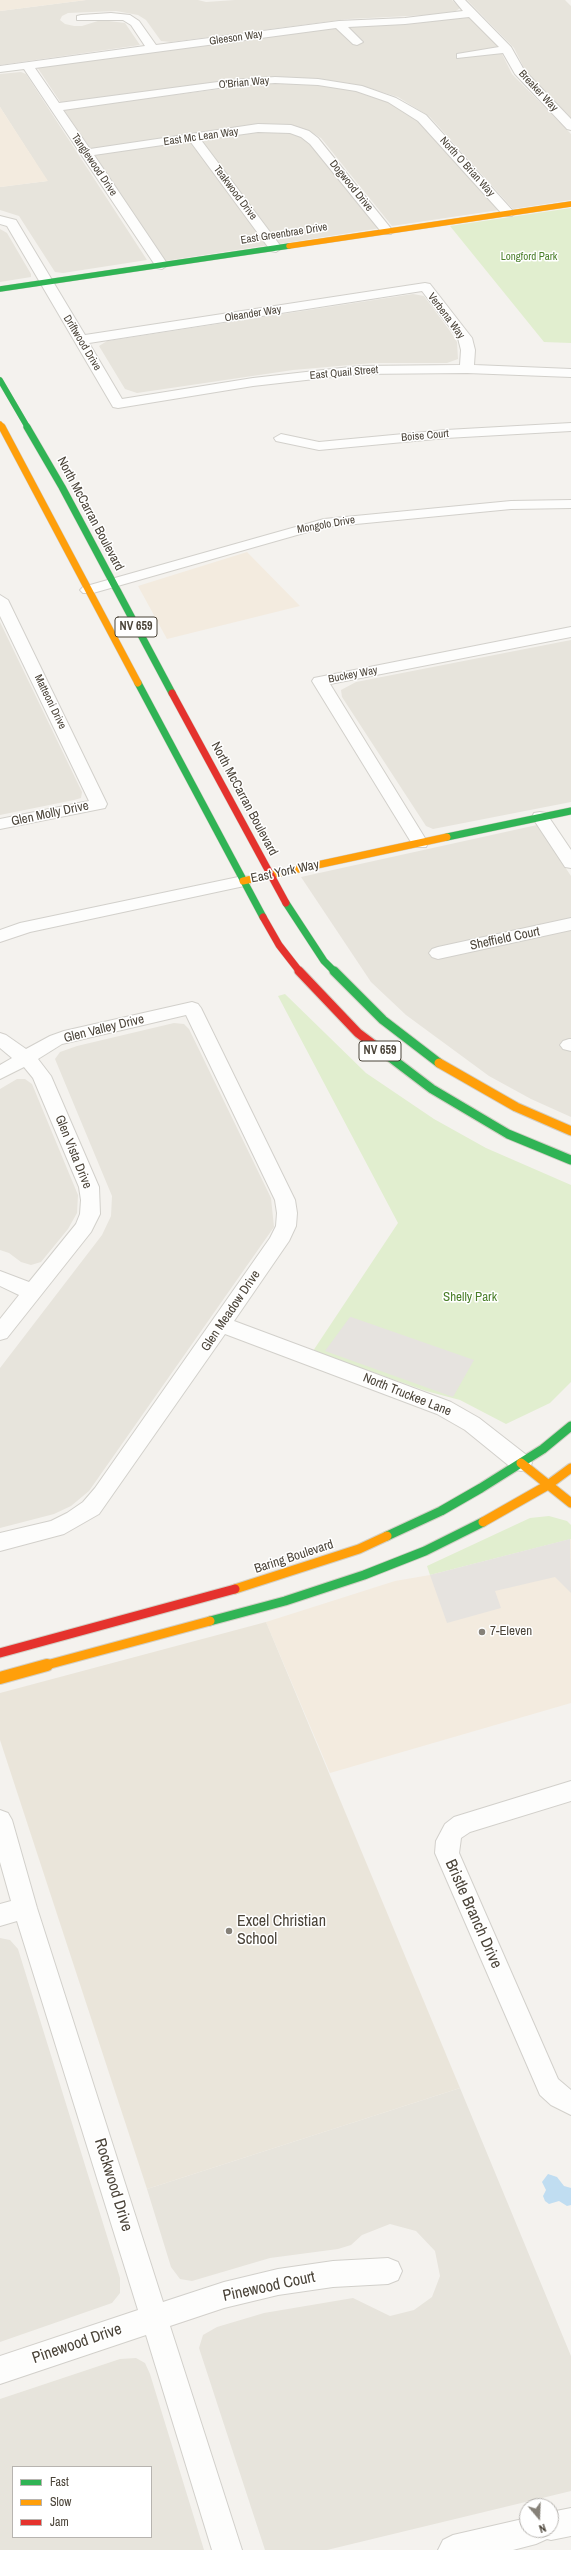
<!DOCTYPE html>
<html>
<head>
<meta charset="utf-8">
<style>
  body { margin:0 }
  #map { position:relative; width:571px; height:2550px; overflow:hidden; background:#f4f2ee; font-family:"Archivo Narrow",sans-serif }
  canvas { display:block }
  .legend { position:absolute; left:12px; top:2466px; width:140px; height:72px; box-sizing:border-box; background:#fff; border:1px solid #b7b4b0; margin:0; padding:5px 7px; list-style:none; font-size:12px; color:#4b4439 }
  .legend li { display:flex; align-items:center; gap:8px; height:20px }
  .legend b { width:20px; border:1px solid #b7b4b0 }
  .north { position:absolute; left:519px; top:2498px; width:40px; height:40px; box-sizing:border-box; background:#fff; border:1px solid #b7b4b0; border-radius:50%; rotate:161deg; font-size:11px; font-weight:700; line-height:16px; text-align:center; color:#4b4439 }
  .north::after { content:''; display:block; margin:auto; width:14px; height:18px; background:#868178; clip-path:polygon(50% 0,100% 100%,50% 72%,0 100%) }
</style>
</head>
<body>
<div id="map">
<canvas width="571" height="2550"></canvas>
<ul class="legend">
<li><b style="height:5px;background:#30b455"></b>Fast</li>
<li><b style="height:5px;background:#ff9f0a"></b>Slow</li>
<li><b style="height:5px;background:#e5322d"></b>Jam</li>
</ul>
<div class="north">N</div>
</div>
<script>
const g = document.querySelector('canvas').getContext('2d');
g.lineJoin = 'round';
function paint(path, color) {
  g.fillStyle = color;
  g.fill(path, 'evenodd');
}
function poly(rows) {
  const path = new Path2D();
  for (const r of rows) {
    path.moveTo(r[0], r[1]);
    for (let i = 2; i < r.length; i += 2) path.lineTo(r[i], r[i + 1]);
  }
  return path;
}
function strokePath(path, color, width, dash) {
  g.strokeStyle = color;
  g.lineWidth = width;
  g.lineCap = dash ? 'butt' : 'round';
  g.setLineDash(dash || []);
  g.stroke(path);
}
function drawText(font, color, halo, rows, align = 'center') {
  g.font = font + ' "Archivo Narrow",sans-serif';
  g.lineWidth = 3;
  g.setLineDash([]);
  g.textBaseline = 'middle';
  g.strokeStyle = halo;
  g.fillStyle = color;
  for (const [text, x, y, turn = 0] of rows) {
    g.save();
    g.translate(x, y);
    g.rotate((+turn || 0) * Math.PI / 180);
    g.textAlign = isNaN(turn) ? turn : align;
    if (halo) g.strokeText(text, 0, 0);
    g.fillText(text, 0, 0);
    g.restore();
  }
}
const residential = poly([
  [86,0,198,0,206,2,235,0,452,0,460,8,456,11,429,15,348,19,171,42,161,41,146,20,138,15,116,11,68,13,62,16,60,20,65,24,74,26,82,26,101,20,125,23,140,45,0,65,0,11],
  [467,0,565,0,571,6,571,118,526,72,514,48],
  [469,17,498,46,512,74,571,134,571,200,513,209,430,117,398,97,362,86,322,79,279,77,237,80,61,103,37,67,335,28,363,25,408,24],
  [21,72,26,74,147,260,63,273,55,272,19,216,0,210,0,187,47,181,0,107,0,74],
  [275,82,316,84,354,90,388,101,419,119,499,210,392,226,321,138,309,131,277,124,257,126,91,149,63,109],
  [259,130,289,131,310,141,381,228,279,244,199,139],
  [191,140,269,245,165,261,93,154],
  [0,229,7,233,31,274,31,277,0,282],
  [413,294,424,296,450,331,457,342,458,359,447,363,373,363,293,370,137,393,125,389,99,346,107,341],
  [0,622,82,792,81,798,74,800,0,815],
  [571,640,571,802,433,829,426,826,342,697,341,690,356,682],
  [537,825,571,876,571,1117,531,1099,489,1076,406,1015,371,982,301,877],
  [174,1023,184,1024,189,1029,271,1198,274,1227,89,1491,71,1506,54,1514,0,1528,0,1368,102,1235,111,1216,112,1196,55,1059,60,1052,77,1046],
  [17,1079,25,1079,32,1084,78,1195,77,1213,68,1229,41,1262,31,1265,21,1262,9,1253,0,1250,0,1089],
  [0,1938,10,1940,18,1949,120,2278,120,2293,112,2303,0,2342],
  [460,2088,571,2356,571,2491,327,2550,265,2550,199,2348,203,2335,217,2327,264,2313,353,2298,390,2316,414,2310,432,2297,440,2276,435,2251,416,2231,390,2224,362,2235,351,2245,338,2249,270,2258,192,2281,180,2279,171,2267,147,2189],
  [136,2358,145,2363,150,2374,204,2550,0,2550,0,2399,120,2359],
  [13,2467,151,2467,151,2537,13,2537]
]);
const commercial = poly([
  [0,0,86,0,0,11],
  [0,107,48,181,0,187],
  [247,552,300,606,167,639,138,586],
  [571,1539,571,1703,330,1773,266,1622,395,1581,430,1575]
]);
const education = poly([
  [266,1622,460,2088,147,2189,0,1740,0,1693]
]);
const green = poly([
  [571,208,571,343,544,342,450,226],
  [285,994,366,1073,434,1119,486,1148,571,1185,571,1382,550,1403,506,1424,460,1400,426,1391,313,1351,398,1223,278,996],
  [549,1516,567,1521,571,1525,571,1539,430,1575,427,1566,530,1518]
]);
const parking = poly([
  [350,1317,351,1317,474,1360,453,1397,325,1351],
  [570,1539,571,1593,555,1577,495,1591,501,1608,447,1623,430,1575]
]);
const water = poly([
  [548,2174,557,2177,564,2186,571,2188,571,2205,567,2206,559,2201,549,2204,545,2201,543,2196,546,2190,542,2182]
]);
const street = poly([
  [454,0,465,0,511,47,524,70,571,119,571,130,567,129,515,74,503,53,457,58,457,54,499,47,469,17,405,24,348,27,363,42,357,45,353,44,336,28,35,68,59,103,233,80,275,77,318,79,362,86,396,98,426,115,512,210,514,213,512,216,504,216,418,121,388,102,356,91,318,85,275,83,233,86,63,110,90,149,258,124,291,125,309,131,318,138,393,231,391,234,383,234,310,144,301,137,290,133,258,132,201,140,282,248,276,252,271,251,190,141,94,155,168,265,162,269,157,268,24,69,0,72,0,66,145,46,131,25,123,20,77,20,77,16,81,15,111,13,130,15,139,21,156,45,339,21,405,18,463,11,454,0],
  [0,216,16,220,85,335,425,283,430,284,472,338,475,350,474,365,571,369,571,377,467,373,359,374,253,386,118,408,113,407,7,226,0,224,0,216],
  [422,291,458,338,461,350,460,365,359,366,253,378,122,399,89,343,422,291],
  [571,423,571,431,446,438,319,450,276,441,274,438,281,434,319,442,446,430,571,423],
  [571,500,571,508,511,509,325,527,93,593,83,593,80,590,83,587,324,519,511,501,571,500],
  [0,595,8,600,107,804,105,808,0,829,0,819,89,801,0,616,0,595],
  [571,627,571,637,330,684,428,843,426,847,414,847,312,681,314,678,571,627],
  [540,812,546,813,571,850,571,868,565,867,532,817,534,813,540,812],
  [243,876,249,877,252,881,249,885,30,932,0,942,0,930,20,923,243,876],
  [571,918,571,930,438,959,432,957,429,953,432,949,438,947,571,918],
  [192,1002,198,1004,201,1008,295,1200,297,1213,296,1226,289,1241,234,1321,451,1402,479,1418,529,1457,532,1463,529,1469,521,1471,513,1469,465,1430,437,1414,225,1334,99,1514,64,1534,0,1551,0,1533,51,1521,67,1513,83,1502,95,1488,270,1238,276,1226,277,1213,275,1200,186,1015,62,1044,38,1059,51,1076,99,1187,100,1214,91,1232,7,1338,0,1340,0,1319,19,1295,0,1286,0,1271,29,1282,76,1224,80,1214,81,1200,79,1187,33,1078,24,1067,0,1079,0,1065,12,1058,0,1048,0,1033,6,1035,26,1049,50,1036,64,1031,192,1002],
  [569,1039,571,1039,571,1051,563,1049,560,1045,563,1041,569,1039],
  [571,1781,571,1801,470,1832,461,1838,459,1853,558,2079,571,2090,571,2115,551,2105,540,2095,435,1853,436,1841,445,1824,454,1817,571,1781],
  [0,1810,8,1813,12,1820,37,1908,163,2302,224,2282,278,2269,333,2261,388,2258,398,2262,402,2271,398,2280,388,2284,333,2287,278,2295,224,2308,170,2326,242,2550,212,2550,146,2335,0,2384,0,2356,138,2310,17,1921,0,1926,0,1904,11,1901,0,1862,0,1810],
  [571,2508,571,2536,551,2540,547,2539,536,2544,513,2550,438,2550,443,2540,453,2535,527,2518,527,2530,551,2530,551,2512,571,2508]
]);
const fastFar2 = poly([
  [0,289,289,246],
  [0,380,28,428]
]);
const fastFar1 = poly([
  [27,427,62,487,172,693],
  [138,683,263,917],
  [447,837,571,811],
  [286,903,324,961,335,972]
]);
const fast = poly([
  [334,971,383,1020,439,1063],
  [374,1045,432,1089,508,1134,571,1160],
  [387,1536,441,1511,481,1488,543,1449,571,1426],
  [210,1621,285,1601,364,1575,425,1551,483,1522]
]);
const slowFar3 = poly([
  [289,246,571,204],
  [0,424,2,428]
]);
const slowFar2 = poly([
  [2,427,138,683],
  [243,881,447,837]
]);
const slowFar1 = poly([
  [439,1063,516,1107,571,1131],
  [521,1463,571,1503],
  [483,1522,548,1485,571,1468],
  [235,1589,359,1549,387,1536],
  [43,1666,210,1621]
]);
const slow = poly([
  [0,1678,47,1665]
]);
const jamFar1 = poly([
  [172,693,286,903],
  [263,917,279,945,300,972]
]);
const jam = poly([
  [299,971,358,1033,374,1045],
  [0,1653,235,1589]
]);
const markers = [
  [482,1632,4,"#868178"],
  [229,1931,4,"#868178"]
];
const farStreetnames = [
  ["Gleeson Way",236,38,-8],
  ["O'Brian Way",244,83,-5],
  ["Breaker Way",538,91,47],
  ["East Mc Lean Way",201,137,-8],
  ["Tanglewood Drive",94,165,56],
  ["North O Brian Way",467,167,48],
  ["Dogwood Drive",351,186,51],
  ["Teakwood Drive",235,193,53],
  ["East Greenbrae Drive",284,234,-9],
  ["Oleander Way",253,314,-9],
  ["Verbena Way",446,316,53],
  ["Driftwood Drive",82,343,59],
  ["East Quail Street",344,373,-5],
  ["Boise Court",425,436,-5],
  ["Mongolo Drive",326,525,-10],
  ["Buckey Way",353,675,-11],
  ["Matteoni Drive",50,702,64]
];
const farParknames = [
  ["Longford Park",529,257]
];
const shields = [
  [136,627,42],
  [380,1051,42]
];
const shieldNames = [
  ["NV 659",136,627],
  ["NV 659",380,1051]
];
const streetNames = [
  ["North McCarran Boulevard",90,514,62],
  ["North McCarran Boulevard",244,799,62],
  ["Glen Molly Drive",50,814,-12],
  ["East York Way",285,872,-12],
  ["Sheffield Court",505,939,-12],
  ["Glen Valley Drive",104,1029,-14],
  ["Glen Vista Drive",73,1152,68],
  ["Glen Meadow Drive",231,1311,-56],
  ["North Truckee Lane",407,1395,22],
  ["Baring Boulevard",294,1557,-18]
];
const parkNames = [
  ["Shelly Park",470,1298]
];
const poiNames = [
  ["7-Eleven",490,1632]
];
const nearStreetnames = [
  ["Bristle Branch Drive",473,1914,66],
  ["Rockwood Drive",113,2185,73],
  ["Pinewood Court",269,2287,-12],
  ["Pinewood Drive",77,2344,-19]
];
const nearPoinames = [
  ["Excel Christian",237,1922],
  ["School",237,1940]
];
paint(residential, '#e7e4dc');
paint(commercial, '#f3ebdf');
paint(education, '#eae5da');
paint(green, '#e1eecf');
paint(parking, '#e6e3df');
paint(water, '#c0ddf1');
strokePath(street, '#d2d0cb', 2);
strokePath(fastFar2, '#d3cfc5', 6);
strokePath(fastFar1, '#d3cfc5', 8);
strokePath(fast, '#d3cfc5', 11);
strokePath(slowFar3, '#d3cfc5', 6);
strokePath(slowFar2, '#d3cfc5', 8);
strokePath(slowFar1, '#d3cfc5', 11);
strokePath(slow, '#d3cfc5', 14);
strokePath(jamFar1, '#d3cfc5', 8);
strokePath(jam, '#d3cfc5', 11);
paint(street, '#fdfdfc');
strokePath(fastFar2, '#30b455', 5.5);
strokePath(fastFar1, '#30b455', 7);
strokePath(fast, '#30b455', 9);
strokePath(slowFar3, '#ff9f0a', 5.5);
strokePath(slowFar2, '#ff9f0a', 7);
strokePath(slowFar1, '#ff9f0a', 9);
strokePath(slow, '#ff9f0a', 12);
strokePath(jamFar1, '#e5322d', 7);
strokePath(jam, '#e5322d', 9);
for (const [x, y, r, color] of markers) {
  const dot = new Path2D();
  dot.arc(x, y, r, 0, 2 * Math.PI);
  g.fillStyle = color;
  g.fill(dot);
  strokePath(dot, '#fff', 1.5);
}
drawText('11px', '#4b4439', '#fff', farStreetnames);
drawText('11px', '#4a7f2a', '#fff', farParknames);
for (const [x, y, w] of shields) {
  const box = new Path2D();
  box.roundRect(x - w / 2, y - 10, w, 20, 3);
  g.fillStyle = '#fff';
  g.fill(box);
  strokePath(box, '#4b4439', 1);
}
drawText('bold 12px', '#4b4439', null, shieldNames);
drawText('13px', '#4b4439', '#fff', streetNames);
drawText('13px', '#4a7f2a', '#fff', parkNames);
drawText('13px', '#4b4439', '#fff', poiNames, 'left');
drawText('16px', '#4b4439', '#fff', nearStreetnames);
drawText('16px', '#4b4439', '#fff', nearPoinames, 'left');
</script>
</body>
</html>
